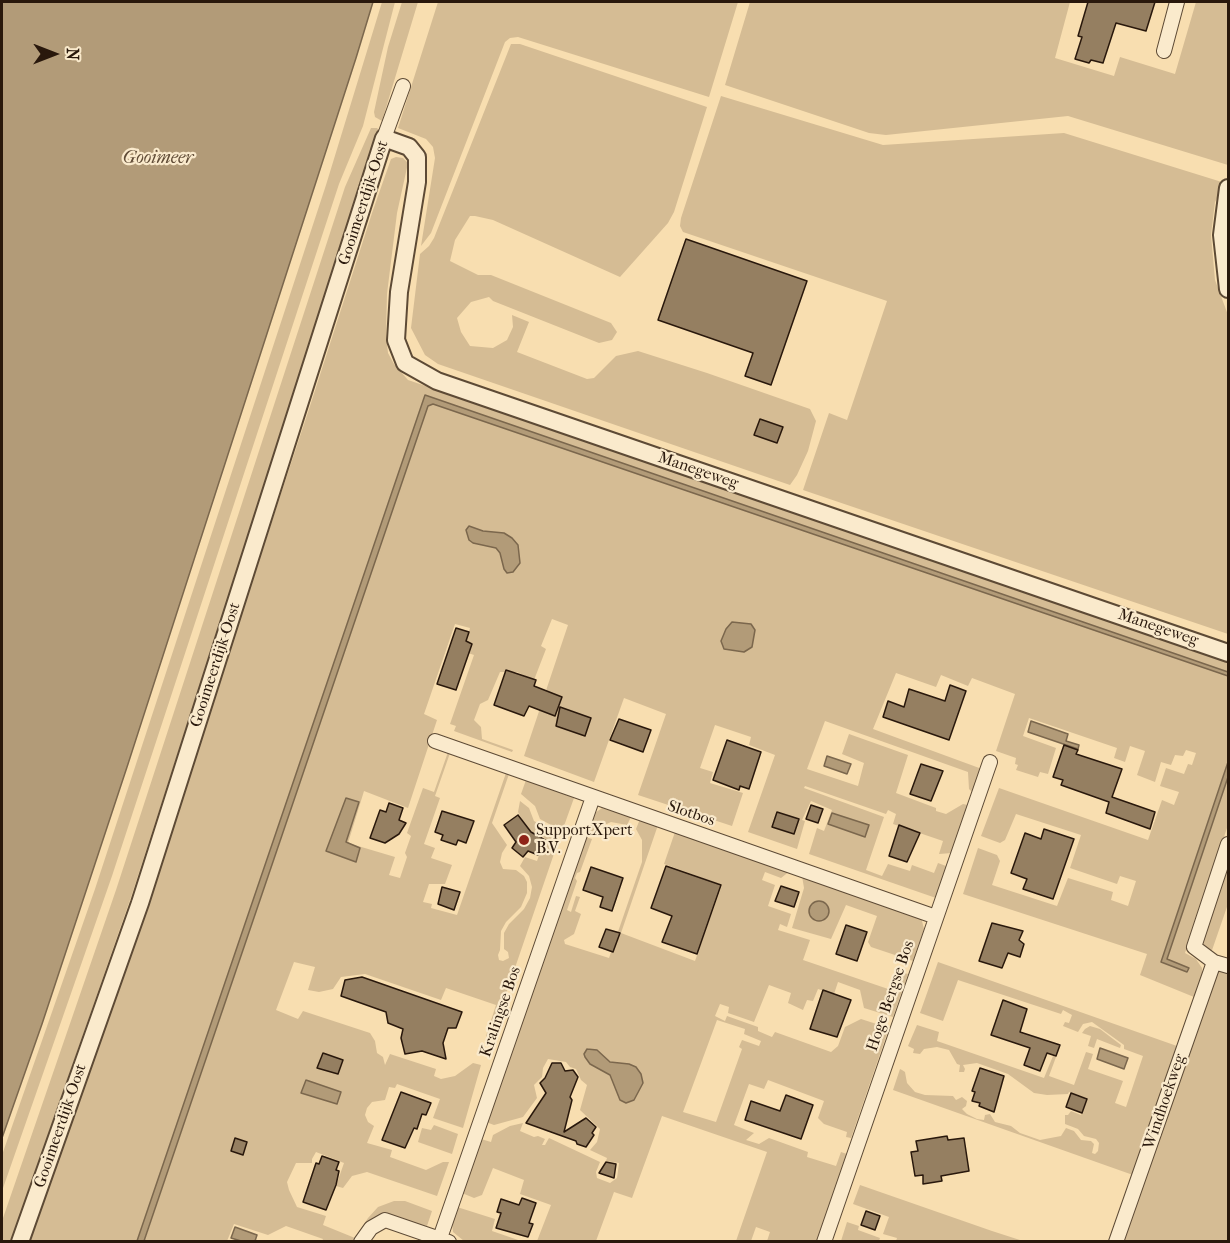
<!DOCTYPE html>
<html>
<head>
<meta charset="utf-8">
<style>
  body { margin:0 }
  #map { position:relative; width:1230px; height:1243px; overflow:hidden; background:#f8deb0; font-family:"IM FELL French Canon",serif }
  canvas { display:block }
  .frame { position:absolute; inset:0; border:3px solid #29180c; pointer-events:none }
  .north { position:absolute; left:24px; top:24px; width:60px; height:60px; -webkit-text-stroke:4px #faeacc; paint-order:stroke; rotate:90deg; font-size:16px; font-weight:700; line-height:24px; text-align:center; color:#29180c }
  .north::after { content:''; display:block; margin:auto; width:21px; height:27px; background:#29180c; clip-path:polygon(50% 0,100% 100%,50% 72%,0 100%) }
</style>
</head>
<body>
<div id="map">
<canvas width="1230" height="1243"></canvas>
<div class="frame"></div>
<div class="north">N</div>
</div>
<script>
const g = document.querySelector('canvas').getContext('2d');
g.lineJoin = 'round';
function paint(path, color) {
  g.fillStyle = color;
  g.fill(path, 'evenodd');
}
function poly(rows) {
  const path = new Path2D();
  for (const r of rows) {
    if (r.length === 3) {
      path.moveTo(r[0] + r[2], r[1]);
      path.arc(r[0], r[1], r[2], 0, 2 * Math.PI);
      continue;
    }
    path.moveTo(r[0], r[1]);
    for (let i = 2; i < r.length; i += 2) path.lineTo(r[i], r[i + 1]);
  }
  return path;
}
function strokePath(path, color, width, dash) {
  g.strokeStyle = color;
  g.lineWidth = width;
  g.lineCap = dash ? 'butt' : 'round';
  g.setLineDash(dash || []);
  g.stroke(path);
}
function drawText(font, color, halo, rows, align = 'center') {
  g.font = font + ' "IM FELL French Canon",serif';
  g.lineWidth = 4.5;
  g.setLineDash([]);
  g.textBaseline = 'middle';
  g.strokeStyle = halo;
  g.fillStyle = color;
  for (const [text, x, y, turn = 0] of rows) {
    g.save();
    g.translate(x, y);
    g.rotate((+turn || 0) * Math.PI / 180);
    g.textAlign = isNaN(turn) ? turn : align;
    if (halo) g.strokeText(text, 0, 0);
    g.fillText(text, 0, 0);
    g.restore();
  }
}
const green = poly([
  [382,2,395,2,363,126,339,184,112,876,2,1191,2,1155,95,889,326,185],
  [402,2,418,2,382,121,375,117,374,112,388,47],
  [438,2,738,2,709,97,518,37,510,38,505,42,431,233,421,246,435,158,433,147,426,139,398,128],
  [750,2,1070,2,1055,58,1114,76,1120,57,1175,74,1196,2,1228,2,1228,165,1068,116,886,135,869,133,725,85],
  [511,44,520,44,707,107,674,212,668,223,620,277,493,220,475,216,470,216,455,240,450,261,478,275,491,275,611,323,617,332,612,340,599,343,493,301,489,297,471,302,457,318,461,332,470,346,493,348,507,340,513,327,512,315,529,322,517,352,587,379,594,378,616,356,638,351,707,373,810,409,816,421,808,451,797,475,790,485,438,364,425,355,411,328,420,254,429,246,434,238],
  [721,96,883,145,1064,133,1225,183,1215,202,1211,235,1215,280,1228,315,1228,634,803,490,829,413,847,420,887,301,683,232,680,226,681,218],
  [371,128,377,128,380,131,131,897,11,1241,2,1242,2,1221,116,890,345,187],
  [396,157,403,158,408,163,397,213,387,294,386,336,388,353,394,364,408,380,1228,657,1228,672,425,395,137,1241,28,1242,235,633,310,406,372,213,391,159],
  [433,403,1228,676,1228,762,1161,962,1187,972,1188,968,1167,959,1228,777,1228,825,1185,953,1196,959,1202,968,1202,974,1194,997,1140,975,1147,954,963,894,978,848,997,855,1000,861,992,885,1057,906,1068,878,1113,892,1111,900,1128,906,1136,881,1120,876,1117,884,1070,868,1081,835,1016,814,1005,840,1000,843,981,836,999,788,1148,840,1162,800,1174,805,1179,792,1160,786,1166,768,1184,774,1188,764,1192,765,1196,753,1186,750,1183,756,1175,755,1171,765,1161,762,1155,782,1137,775,1145,751,1130,746,1125,762,1114,758,1117,748,1029,718,1023,736,1056,748,1048,774,1040,772,1038,777,1016,770,1018,765,1015,764,1016,758,996,751,1015,694,972,678,968,686,941,675,936,687,896,673,873,729,982,769,973,793,969,789,968,772,825,721,807,769,858,786,864,763,842,754,849,734,908,755,896,793,936,808,936,811,946,814,963,804,968,805,952,853,939,854,943,841,893,824,896,814,888,810,886,814,805,786,804,788,884,817,866,870,882,876,888,864,910,871,912,865,934,873,938,863,946,866,936,898,809,854,817,828,824,831,832,810,811,801,802,820,805,821,797,849,748,832,775,755,749,745,751,737,715,725,700,768,713,772,710,783,743,793,732,826,638,795,666,714,624,698,594,782,524,756,568,625,552,619,541,646,546,649,534,680,517,672,500,672,488,700,480,704,474,720,481,727,482,739,513,750,512,752,454,731,456,726,450,724,474,655,468,653,466,642,470,628,455,624,424,714,437,720,408,808,364,791,348,843,395,857,389,875,400,878,407,857,405,853,411,836,407,833,423,788,434,792,448,752,450,753,435,796,440,798,424,844,435,848,431,858,452,865,445,884,429,884,423,902,432,904,431,908,457,915,506,773,509,774,492,823,507,845,502,853,500,862,503,869,516,870,524,876,527,882,527,893,521,907,506,922,501,931,500,950,498,955,499,960,503,961,509,958,508,952,504,949,504,933,509,924,524,909,530,898,532,887,529,876,520,866,525,857,537,861,545,838,529,832,518,812,520,801,529,808,534,821,551,830,558,842,491,1038,486,1036,496,1005,446,988,441,1000,365,974,341,977,333,989,319,992,308,990,315,967,294,962,276,1010,298,1019,303,1011,370,1033,375,1041,377,1053,383,1057,385,1065,390,1054,436,1069,434,1076,441,1079,455,1076,473,1063,481,1065,463,1128,433,1118,440,1099,397,1084,395,1088,389,1087,385,1100,372,1102,367,1108,365,1115,368,1122,374,1126,367,1143,392,1150,390,1157,426,1170,443,1162,449,1162,437,1196,367,1172,352,1176,343,1188,336,1186,344,1163,316,1152,312,1159,312,1163,296,1163,287,1182,289,1190,297,1207,326,1216,323,1225,355,1238,368,1218,378,1207,394,1201,405,1201,432,1211,427,1226,387,1215,374,1218,354,1241,322,1241,323,1239,286,1226,268,1235,234,1224,227,1241,144,1242,428,406],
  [526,780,574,798,560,837,551,825,540,819,535,806,521,794],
  [602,808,631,817,627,825,611,822,596,829,592,837,585,834,592,815],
  [640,819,658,825,621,933,695,961,722,885,664,864,675,832,790,871,781,878,765,872,762,880,775,885,768,906,791,914,787,927,780,924,778,930,810,940,803,960,894,991,901,972,908,974,893,1017,864,1008,860,990,838,982,834,994,818,989,813,1001,807,1000,803,1010,788,1003,791,993,769,985,754,1022,728,1013,729,1007,720,1004,715,1016,725,1021,727,1016,758,1027,758,1031,772,1037,775,1032,831,1052,838,1046,845,1027,861,1019,889,1028,851,1138,846,1137,847,1132,824,1124,818,1118,824,1101,768,1080,764,1089,749,1084,734,1125,754,1133,746,1140,759,1144,769,1138,808,1152,807,1157,836,1166,841,1152,847,1154,817,1241,767,1241,770,1232,756,1227,751,1241,736,1241,767,1152,662,1116,632,1198,614,1192,596,1241,537,1241,551,1205,520,1194,524,1180,493,1168,482,1195,474,1198,462,1193,481,1139,491,1142,493,1135,510,1126,523,1123,520,1131,534,1137,538,1136,545,1139,542,1145,545,1145,549,1138,600,1162,596,1172,597,1178,610,1183,617,1178,619,1163,606,1161,607,1158,590,1150,597,1142,600,1129,580,1110,587,1085,581,1080,576,1069,570,1067,566,1062,548,1059,543,1068,542,1077,534,1085,537,1098,523,1117,494,1125,486,1122,585,837,592,839,580,872,577,873,575,878,577,881,567,910,571,912,576,896,580,897,575,911,581,914,574,934,564,940,565,944,609,958,642,862,642,840,636,829],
  [717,1020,745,1029,744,1034,761,1041,759,1046,742,1040,739,1047,742,1049,716,1122,683,1112],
  [1228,864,1228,904,1210,956,1204,947,1202,939],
  [802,876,921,917,924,929,913,961,871,947,868,942,877,916,846,905,831,939,792,928,804,888],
  [938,962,1177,1046,1133,1175,893,1090,900,1069,902,1070,905,1072,907,1083,915,1092,925,1095,953,1096,956,1100,962,1097,967,1101,966,1106,962,1109,967,1114,977,1119,984,1120,985,1115,990,1114,995,1122,1011,1126,1020,1133,1040,1140,1061,1136,1066,1128,1074,1131,1081,1140,1091,1141,1094,1144,1092,1153,1095,1154,1098,1151,1099,1143,1096,1139,1084,1136,1078,1129,1065,1124,1065,1115,1068,1115,1071,1111,1081,1115,1087,1098,1069,1092,1068,1094,1047,1095,1034,1093,1008,1074,977,1063,963,1065,965,1069,964,1072,959,1072,960,1065,957,1064,949,1050,937,1047,924,1049,920,1054,913,1053,914,1049,908,1046,917,1025,939,1032,937,1041,1044,1078,1053,1056,1056,1057,1049,1076,1074,1085,1086,1052,1093,1054,1088,1069,1123,1081,1115,1103,1126,1107,1143,1056,1124,1049,1124,1045,1092,1022,1083,1024,1078,1032,1063,1026,1065,1022,1069,1023,1072,1015,1063,1010,1061,1014,958,980,943,1021,920,1013],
  [1228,969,1228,1241,1122,1242,1212,978,1220,970],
  [1090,1026,1100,1029,1121,1045,1120,1048,1097,1039,1094,1048,1088,1046,1091,1036,1082,1033,1085,1029],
  [434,1125,458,1134,452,1154,418,1142,422,1128,431,1130],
  [860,1185,992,1231,1023,1241,896,1241,897,1238,883,1234,889,1217,853,1204],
  [457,1207,495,1219,492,1231,521,1241,464,1241,453,1232,452,1223],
  [847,1222,859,1226,858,1230,880,1238,879,1241,841,1241]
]);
const water = poly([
  [2,2,373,2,356,58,128,764,42,1024,2,1138,2,2],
  [425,395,1228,672,1228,676,433,404,428,406,144,1241,137,1241,425,395],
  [469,526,483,531,504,533,512,538,518,545,520,563,513,572,507,573,504,569,500,553,496,548,473,543,469,540,466,530,469,526],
  [732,622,751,624,755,630,752,647,744,652,724,649,721,641,726,629,732,622],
  [1031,721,1068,734,1066,741,1079,745,1078,749,1028,732,1031,721],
  [827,756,851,764,847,774,824,766,827,756],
  [1228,762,1228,777,1167,959,1189,968,1187,972,1161,962,1228,762],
  [346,798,359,802,346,842,360,848,356,862,326,851,346,798],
  [832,813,869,825,865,837,828,824,832,813],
  [819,911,10],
  [1100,1048,1128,1058,1124,1069,1097,1059,1100,1048],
  [587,1049,597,1050,610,1062,629,1064,636,1067,641,1074,643,1083,634,1100,626,1103,620,1100,610,1075,590,1064,585,1057,584,1054,587,1049],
  [306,1080,341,1092,337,1104,301,1093,306,1080],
  [235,1227,257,1235,255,1241,241,1241,231,1238,235,1227]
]);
const building = poly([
  [1088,2,1155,2,1146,31,1116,23,1103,63,1091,60,1089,63,1075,59,1082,37,1078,36,1088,2],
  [686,239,807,281,771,385,745,376,753,353,658,320,686,239],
  [760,419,783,427,777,443,754,435,760,419],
  [456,628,469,632,466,641,472,644,456,690,437,684,456,628],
  [506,670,536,680,534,686,562,697,555,716,529,706,524,716,494,705,506,670],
  [950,685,966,691,949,740,883,717,888,701,904,707,909,689,945,701,950,685],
  [560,707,591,718,585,736,556,726,560,707],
  [619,719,651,730,643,752,610,740,619,719],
  [727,740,761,752,749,789,740,786,739,790,713,780,727,740],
  [1064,745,1078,750,1076,754,1122,769,1112,797,1155,812,1150,829,1106,813,1109,802,1061,785,1063,780,1053,777,1064,745],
  [921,764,943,771,931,801,910,794,921,764],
  [389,803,403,808,399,820,406,823,399,834,385,843,370,838,380,810,386,812,389,803],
  [811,805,823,809,818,823,806,819,811,805],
  [442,811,474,821,466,843,458,840,456,845,441,840,443,835,435,832,442,811],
  [777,812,799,819,794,834,772,827,777,812],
  [518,815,531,832,545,840,538,855,528,851,523,857,512,848,516,842,504,825,518,815],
  [899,825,920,833,907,862,889,856,899,825],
  [1044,829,1074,839,1053,899,1023,889,1027,879,1011,873,1025,833,1041,839,1044,829],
  [666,866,721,885,697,954,662,942,672,916,651,908,666,866],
  [591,867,623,878,612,911,600,907,603,897,583,890,591,867],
  [781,886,799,892,794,907,775,901,781,886],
  [442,887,460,892,454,910,438,904,442,887],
  [992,923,1023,931,1019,940,1024,944,1020,957,1008,953,1002,968,979,961,992,923],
  [846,925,867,932,857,961,836,954,846,925],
  [606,929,620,933,613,952,599,947,606,929],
  [362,977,462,1012,456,1028,448,1028,443,1043,446,1059,422,1051,405,1054,401,1038,403,1029,388,1023,386,1012,341,996,345,980,362,977],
  [823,990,851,1000,837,1037,810,1029,823,990],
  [1003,1000,1027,1009,1020,1032,1060,1045,1056,1056,1047,1053,1040,1071,1024,1065,1030,1048,991,1035,1003,1000],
  [323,1053,343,1060,338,1074,317,1068,323,1053],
  [552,1063,561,1063,565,1071,573,1070,578,1077,570,1097,572,1100,564,1132,586,1118,596,1127,592,1133,594,1135,586,1147,577,1144,576,1141,526,1123,546,1093,540,1083,545,1078,552,1063],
  [980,1068,1004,1076,994,1112,979,1106,980,1103,972,1101,975,1092,972,1091,980,1068],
  [401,1092,431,1103,426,1115,422,1114,417,1129,414,1128,405,1148,382,1140,401,1092],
  [1071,1093,1087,1099,1082,1113,1066,1107,1071,1093],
  [786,1095,813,1105,801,1139,745,1120,751,1101,780,1111,786,1095],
  [947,1136,948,1140,964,1138,969,1171,941,1176,942,1181,923,1184,923,1175,915,1176,911,1152,918,1151,916,1141,947,1136],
  [235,1138,247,1142,243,1155,231,1151,235,1138],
  [322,1156,339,1162,336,1170,339,1171,336,1185,326,1210,303,1202,316,1163,319,1164,322,1156],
  [606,1162,616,1164,614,1178,599,1173,606,1162],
  [522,1198,536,1203,529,1223,533,1224,528,1237,496,1228,501,1213,497,1212,501,1199,519,1205,522,1198],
  [866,1211,880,1216,875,1230,861,1225,866,1211]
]);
const minor = poly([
  [1164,51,1177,2],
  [384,138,403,86],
  [435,741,936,917],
  [1228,844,1194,947,1214,962,1228,966],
  [440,1238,593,797],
  [361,1242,371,1228,385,1220,449,1242],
  [824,1242,990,762],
  [1116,1242,1214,962]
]);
const tertiary = poly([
  [1228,188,1222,235,1228,289],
  [20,1242,140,903,384,138,409,147,417,157,417,182,399,292,396,340,405,363,437,381,1228,653]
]);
const markers = [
  [524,840,6,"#8f2418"]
];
const streetNames = [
  ["Gooimeerdijk-Oost",364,203,-72],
  ["Manegeweg",698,471,19],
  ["Manegeweg",1158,628,19],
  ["Gooimeerdijk-Oost",216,665,-72],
  ["Slotbos",691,814,19],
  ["Hoge Bergse Bos",891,996,-71],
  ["Kralingse Bos",501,1012,-71],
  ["Windhoekweg",1165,1102,-71],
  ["Gooimeerdijk-Oost",61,1126,-71]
];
const poiNames = [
  ["SupportXpert",536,831],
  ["B.V.",536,849]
];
const waterNames = [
  ["Gooimeer",158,159]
];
paint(green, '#d5bc94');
paint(water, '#b29b78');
strokePath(water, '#7b674d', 1.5);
paint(building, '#957f61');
strokePath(building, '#29180c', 1.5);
strokePath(minor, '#5d4a35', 16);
strokePath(tertiary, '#5d4a35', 20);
strokePath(minor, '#faeacc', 14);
strokePath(tertiary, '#faeacc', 16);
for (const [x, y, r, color] of markers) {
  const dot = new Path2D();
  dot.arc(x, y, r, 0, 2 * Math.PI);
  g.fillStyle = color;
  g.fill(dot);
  strokePath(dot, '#faeacc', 2);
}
drawText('16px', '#29180c', '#faeacc', streetNames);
drawText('16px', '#29180c', '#faeacc', poiNames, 'left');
drawText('italic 18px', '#604c37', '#faeacc', waterNames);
</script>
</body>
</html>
